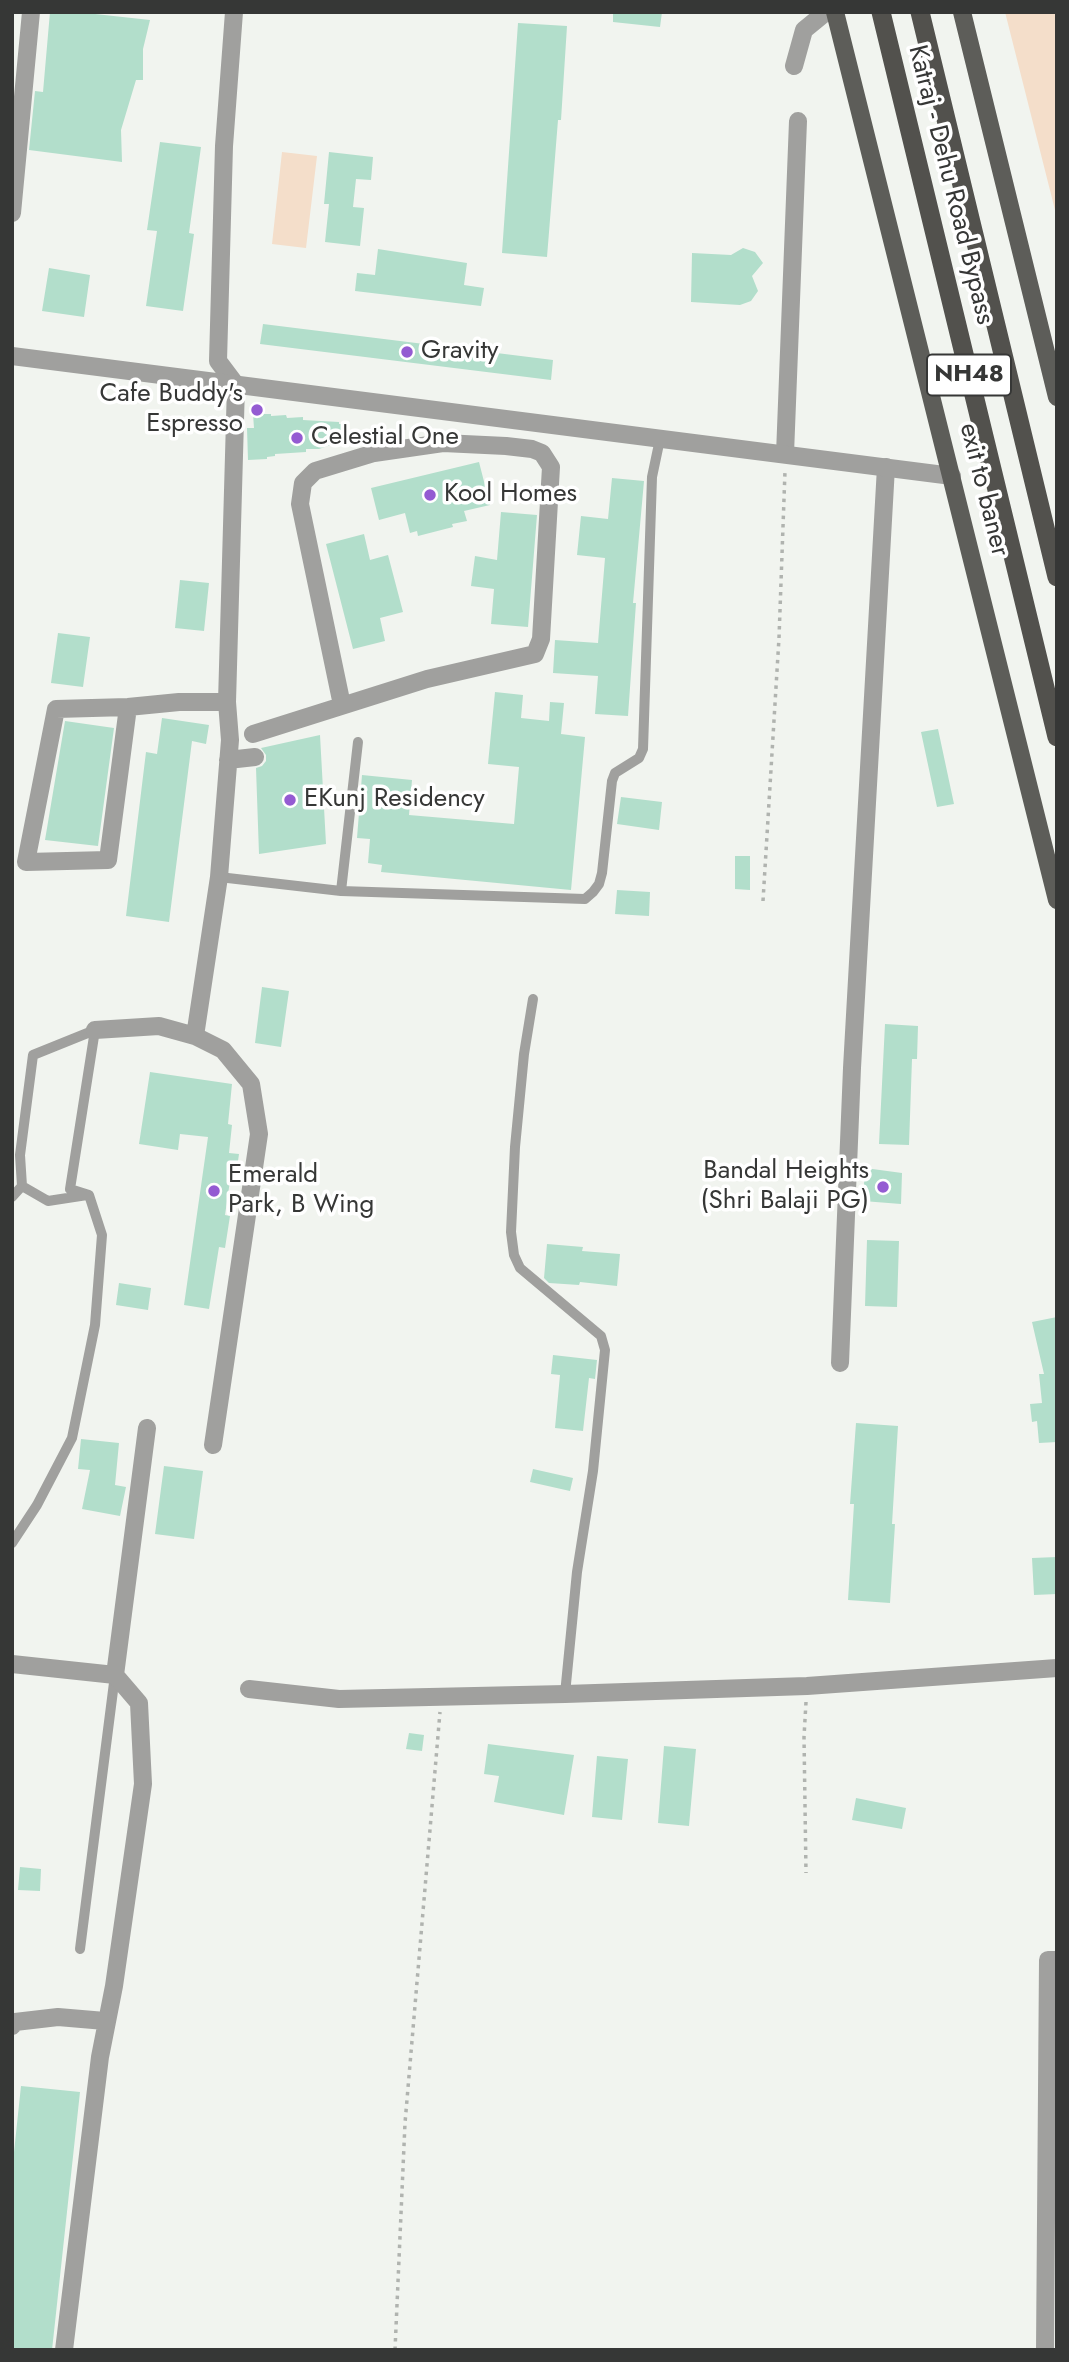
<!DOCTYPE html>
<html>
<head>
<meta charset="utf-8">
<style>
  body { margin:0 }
  #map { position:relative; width:1069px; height:2362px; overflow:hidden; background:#f1f4ef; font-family:Jost,sans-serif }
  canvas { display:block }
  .frame { position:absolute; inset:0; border:14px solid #363736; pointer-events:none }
</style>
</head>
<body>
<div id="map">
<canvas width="1069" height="2362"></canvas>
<div class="frame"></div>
</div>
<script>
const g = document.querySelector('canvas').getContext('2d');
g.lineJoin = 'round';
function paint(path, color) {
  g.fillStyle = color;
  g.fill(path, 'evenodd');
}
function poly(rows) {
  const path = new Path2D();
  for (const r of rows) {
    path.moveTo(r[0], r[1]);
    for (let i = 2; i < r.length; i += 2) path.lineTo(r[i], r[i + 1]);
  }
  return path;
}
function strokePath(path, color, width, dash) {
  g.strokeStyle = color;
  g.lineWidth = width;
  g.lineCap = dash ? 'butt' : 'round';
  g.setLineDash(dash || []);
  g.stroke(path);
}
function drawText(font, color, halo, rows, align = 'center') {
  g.font = font + ' Jost,sans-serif';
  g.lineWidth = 7;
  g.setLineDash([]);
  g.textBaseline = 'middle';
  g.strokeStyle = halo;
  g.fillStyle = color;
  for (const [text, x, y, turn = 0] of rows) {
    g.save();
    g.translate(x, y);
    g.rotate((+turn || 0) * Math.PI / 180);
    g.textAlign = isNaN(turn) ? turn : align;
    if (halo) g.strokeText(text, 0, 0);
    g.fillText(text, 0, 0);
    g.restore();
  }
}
const green = poly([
  [1005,12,1057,12,1057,218],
  [282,152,317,156,306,248,272,244]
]);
const building = poly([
  [50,12,77,12,150,20,143,49,143,80,136,80,121,130,122,162,29,150,35,91,43,92],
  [613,12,662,12,660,27,613,22],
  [518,23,567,26,561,120,558,120,547,257,502,253],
  [160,142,201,147,189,233,194,234,183,311,146,306,157,231,147,230],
  [329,152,373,157,371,180,356,179,353,207,364,208,360,246,325,242,329,204,324,204],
  [743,248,755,252,763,263,752,276,758,291,751,301,740,305,691,302,692,253,731,255],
  [378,249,467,263,464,285,484,288,481,306,355,291,357,273,375,275],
  [49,268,90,275,84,317,42,311],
  [263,324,553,360,551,380,260,344],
  [253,414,271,414,271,416,286,415,287,418,303,417,303,420,339,422,339,424,345,424,345,440,319,449,306,449,306,452,275,454,275,456,267,457,267,459,248,460,247,428,254,428],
  [479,462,490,505,464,511,467,521,452,524,453,527,418,536,417,531,410,533,405,513,379,520,371,488],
  [612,478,644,481,633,603,636,603,628,716,595,714,598,676,553,673,555,640,598,643,605,558,577,555,581,516,608,519],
  [501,512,537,515,528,627,491,624,494,589,471,586,475,556,497,560],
  [364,534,370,560,388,555,403,612,380,618,385,641,353,649,326,544],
  [180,580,209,583,204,631,175,628],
  [58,633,90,637,83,687,51,683],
  [495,692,523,695,521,718,549,721,550,702,564,703,561,734,585,737,571,890,381,872,382,865,368,863,370,839,357,838,362,775,412,780,409,815,514,824,519,767,488,764],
  [162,718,209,725,206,744,192,741,169,922,126,916,146,752,157,754],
  [65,721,114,728,98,846,45,840],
  [938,729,954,804,937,807,921,732],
  [320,735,326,844,259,854,256,768,262,766,266,761,266,755,261,748],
  [621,797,662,802,659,830,617,824],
  [735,856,750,856,750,890,735,889],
  [617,890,650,892,649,916,615,914],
  [262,987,289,991,281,1047,255,1043],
  [885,1024,918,1026,917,1059,912,1059,909,1145,879,1144],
  [150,1072,232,1084,228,1124,232,1125,229,1153,239,1154,237,1168,232,1167,225,1215,230,1216,225,1248,219,1247,209,1309,184,1305,208,1137,180,1134,178,1150,139,1144],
  [865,1168,902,1173,901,1204,863,1201],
  [867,1240,899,1241,897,1307,865,1306],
  [547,1244,583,1247,582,1251,620,1254,617,1286,580,1282,579,1285,549,1283,544,1278],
  [119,1283,151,1288,148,1310,116,1305],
  [1057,1317,1057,1442,1039,1443,1037,1421,1032,1422,1030,1404,1042,1403,1039,1374,1044,1374,1032,1322],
  [553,1355,597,1360,595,1379,589,1378,583,1431,555,1428,560,1375,551,1374],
  [856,1423,898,1426,892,1524,895,1524,890,1603,848,1600,854,1504,850,1504],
  [81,1439,119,1443,115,1485,126,1487,120,1516,82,1509,90,1470,78,1469],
  [164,1466,203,1471,194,1539,155,1534],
  [533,1469,573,1478,570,1491,530,1482],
  [1057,1557,1057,1594,1034,1595,1032,1558],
  [409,1733,424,1735,422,1751,406,1749],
  [488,1744,574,1755,564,1815,494,1802,499,1776,484,1774],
  [664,1746,696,1749,689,1826,658,1823],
  [597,1756,628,1759,622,1820,592,1817],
  [856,1798,906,1808,902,1829,852,1820],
  [20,1867,41,1869,40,1891,18,1890],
  [21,2086,80,2092,52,2350,12,2350,12,2171]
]);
const path = poly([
  [763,901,779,638,785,471],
  [806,1702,804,1737,806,1873],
  [395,2350,405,2123,440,1712]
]);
const service = poly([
  [219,877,341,891,585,899,593,892,599,884,602,873,612,781,615,773,639,758,643,749,652,477,660,439],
  [341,891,358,742],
  [533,999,524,1054,515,1147,511,1232,514,1255,520,1268,601,1336,605,1350,593,1471,577,1572,565,1694],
  [22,1186,48,1201,87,1195],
  [12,1197,22,1186,20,1155,33,1055,95,1030,70,1189,89,1195,102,1235,95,1325,72,1438,37,1505,12,1543],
  [80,1949,115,1675]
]);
const minor = poly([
  [794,66,804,30,826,12],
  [12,213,31,12],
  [785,454,798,121],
  [128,707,108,860,26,862,56,709,128,707,179,702,227,702],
  [253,734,427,679,535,654,541,639,551,467,542,453,532,449,506,446,443,443,374,453,315,471,303,483,300,504,342,705],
  [228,760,255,757],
  [95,1030,159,1026,195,1036,223,1050,251,1084,259,1134,213,1445],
  [195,1036,219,877,230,740,227,702,236,385,218,361,224,146,234,12],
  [840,1363,852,1068,886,467],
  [12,1664,115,1675,139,1703,143,1784,114,1986,100,2057,64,2350],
  [115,1675,147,1428],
  [249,1689,339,1699,565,1694,807,1686,1057,1668],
  [12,2026,15,2022,58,2017,105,2021],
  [1045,2350,1048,1960,1057,1960]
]);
const tertiary = poly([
  [12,356,952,476]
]);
const primary = poly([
  [835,12,1057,900],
  [962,12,1057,397]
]);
const trunk = poly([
  [881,12,1057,737],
  [920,12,1057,577]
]);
const markers = [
  [407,352,7,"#945bd2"],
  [257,410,7,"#945bd2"],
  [297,438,7,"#945bd2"],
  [430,495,7,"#945bd2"],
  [290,800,7,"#945bd2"],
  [883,1187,7,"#945bd2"],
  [214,1191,7,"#945bd2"]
];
const shields = [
  [969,375,84]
];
const shieldNames = [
  ["NH48",969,375]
];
const streetNames = [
  ["Katraj - Dehu Road Bypass",950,185,76],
  ["exit to baner",983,490,76]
];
const poiNames = [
  ["Gravity",421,352],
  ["Cafe Buddy's",243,395,"right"],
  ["Espresso",243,425,"right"],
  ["Celestial One",311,438],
  ["Kool Homes",444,495],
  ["EKunj Residency",304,800],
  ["Bandal Heights",869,1172,"right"],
  ["(Shri Balaji PG)",869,1202,"right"],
  ["Emerald",228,1176],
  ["Park, B Wing",228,1206]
];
paint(green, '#f4deca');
paint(building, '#b2decb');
strokePath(path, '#b0b3af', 3.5, [3.5, 5]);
strokePath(service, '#a0a09e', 10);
strokePath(minor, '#a0a09e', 18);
strokePath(tertiary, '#a0a09e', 18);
strokePath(primary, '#5d5d59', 18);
strokePath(trunk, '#52514d', 19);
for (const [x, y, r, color] of markers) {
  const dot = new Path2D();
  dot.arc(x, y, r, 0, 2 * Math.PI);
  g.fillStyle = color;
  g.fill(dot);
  strokePath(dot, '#fff', 2.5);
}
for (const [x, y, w] of shields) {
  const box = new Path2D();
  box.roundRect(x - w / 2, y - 20.5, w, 41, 5);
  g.fillStyle = '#fff';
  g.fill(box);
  strokePath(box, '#363736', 2);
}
drawText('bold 24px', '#363736', null, shieldNames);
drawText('26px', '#363736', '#fff', streetNames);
drawText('26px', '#363736', '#fff', poiNames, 'left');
</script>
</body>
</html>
